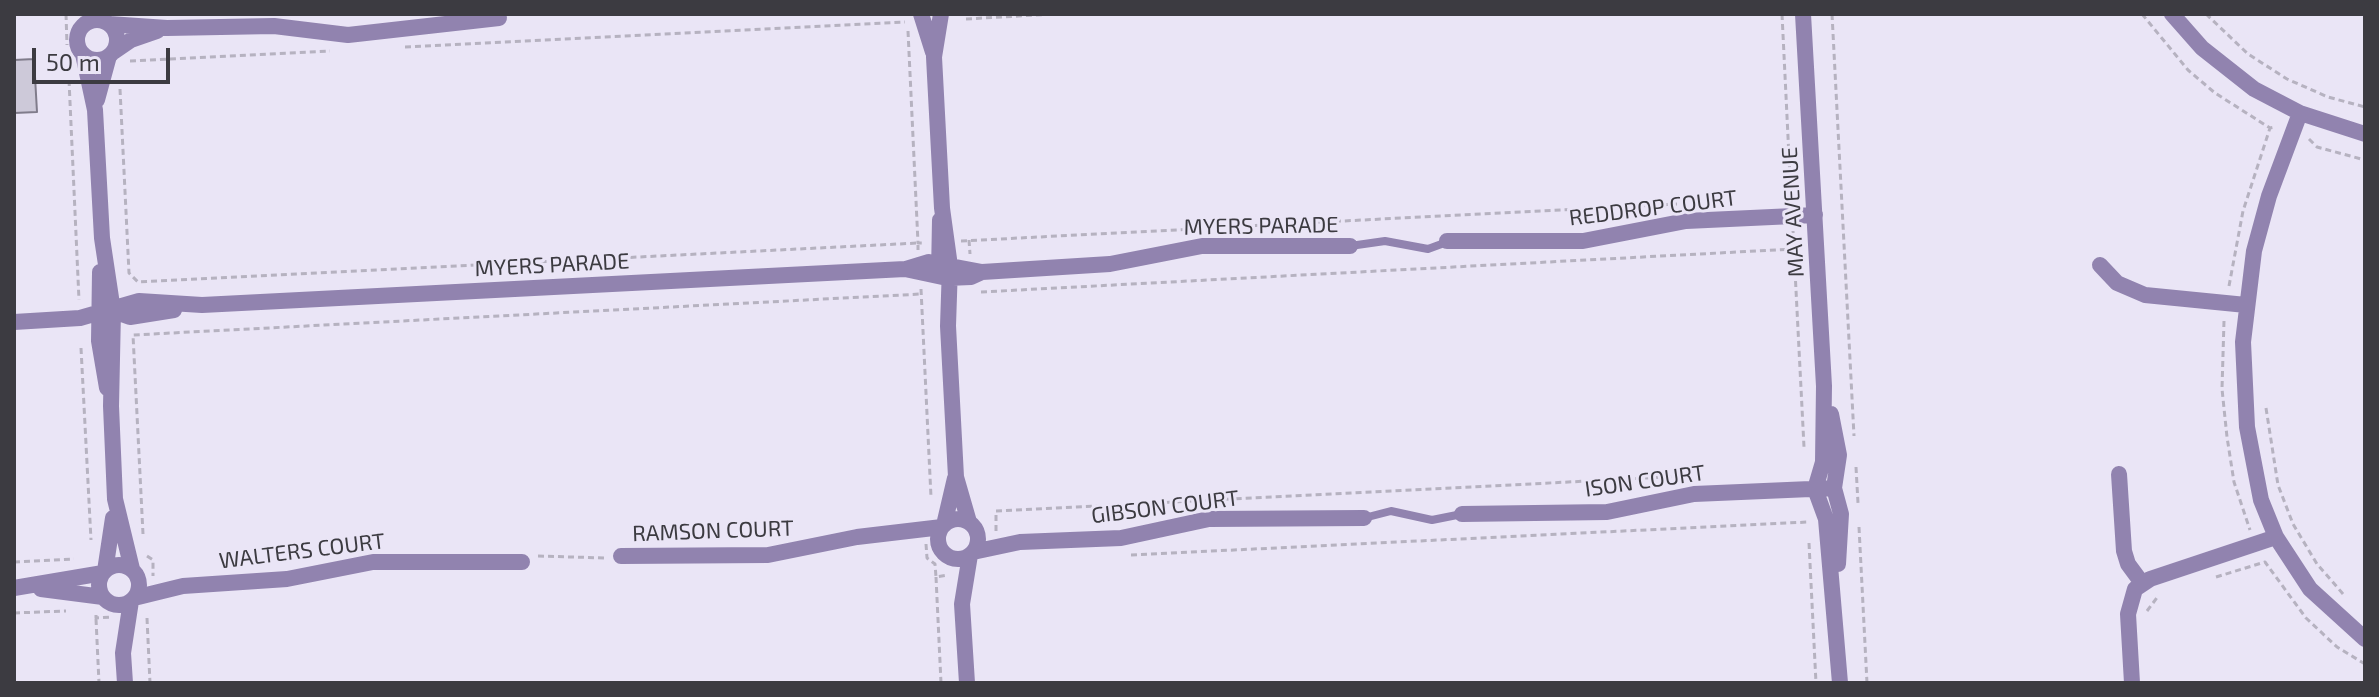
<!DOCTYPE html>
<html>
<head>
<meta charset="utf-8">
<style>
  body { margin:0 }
  #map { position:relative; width:2379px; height:697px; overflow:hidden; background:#eae5f6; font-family:"Exo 2",sans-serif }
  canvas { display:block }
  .frame { position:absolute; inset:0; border:16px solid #3c3b41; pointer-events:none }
  .scale { position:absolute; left:32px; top:48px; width:138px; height:36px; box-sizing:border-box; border:4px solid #3c3b41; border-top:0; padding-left:10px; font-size:24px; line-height:28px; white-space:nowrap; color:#3c3b41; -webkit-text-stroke:6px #eae5f6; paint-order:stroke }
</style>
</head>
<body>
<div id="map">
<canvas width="2379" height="697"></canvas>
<div class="frame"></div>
<div class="scale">50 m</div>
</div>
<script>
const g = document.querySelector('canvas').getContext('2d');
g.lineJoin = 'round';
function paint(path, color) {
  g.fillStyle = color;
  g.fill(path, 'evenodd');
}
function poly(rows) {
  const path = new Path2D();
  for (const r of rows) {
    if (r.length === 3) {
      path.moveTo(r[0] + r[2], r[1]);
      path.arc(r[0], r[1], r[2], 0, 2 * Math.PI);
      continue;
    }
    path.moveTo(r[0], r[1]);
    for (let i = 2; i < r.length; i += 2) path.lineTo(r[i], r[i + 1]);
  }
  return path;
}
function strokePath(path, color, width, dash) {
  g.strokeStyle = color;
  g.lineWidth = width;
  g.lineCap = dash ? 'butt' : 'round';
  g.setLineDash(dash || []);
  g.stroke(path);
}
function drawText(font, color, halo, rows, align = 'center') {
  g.font = font + ' "Exo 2",sans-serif';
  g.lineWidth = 6;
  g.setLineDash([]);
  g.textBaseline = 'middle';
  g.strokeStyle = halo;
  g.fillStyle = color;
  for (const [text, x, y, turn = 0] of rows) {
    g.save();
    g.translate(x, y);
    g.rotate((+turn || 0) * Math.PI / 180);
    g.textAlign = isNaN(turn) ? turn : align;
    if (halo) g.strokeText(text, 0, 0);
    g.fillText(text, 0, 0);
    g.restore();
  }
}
const building = poly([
  [34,59,37,112,14,113,14,60,34,59]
]);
const path = poly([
  [66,14,67,45],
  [558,14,580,14],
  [1782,14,1791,198],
  [1832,14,1854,436],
  [2142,14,2188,70,2215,93,2270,128],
  [2206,14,2248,54,2287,79,2328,97,2365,107],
  [966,19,1054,14],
  [908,31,918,243,922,243],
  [405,47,905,22],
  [130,61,330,51],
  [69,80,79,300],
  [120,89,129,273,138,282,918,243,918,250],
  [2309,139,2317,147,2365,160],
  [1225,227,1677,204],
  [969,240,970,254],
  [961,241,1194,229],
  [1794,251,1804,447],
  [2229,286,2243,211,2270,128,2275,127],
  [921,289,931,497],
  [981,292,1794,249,1793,231],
  [2224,321,2222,389,2227,437,2234,482,2250,530],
  [81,348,91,540],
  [2266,408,2278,485,2293,524,2317,564,2344,595],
  [1856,467,1858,503],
  [1859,527,1867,683],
  [996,531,996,511,1687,476],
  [143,534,133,335,921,294],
  [1809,543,1816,683],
  [926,544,927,558,935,564,936,577,948,575],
  [1131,555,1808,522],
  [147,556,153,560,153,576],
  [538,556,606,558],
  [14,562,74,559],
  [936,577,941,683],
  [2216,577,2265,562,2306,618,2337,647,2365,664],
  [2147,611,2159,595],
  [14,613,66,611],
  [96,615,96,618,113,617],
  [147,618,150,683],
  [96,619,99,683]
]);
const service = poly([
  [1350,246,1385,241,1428,249,1447,242],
  [1364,518,1391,511,1432,520,1462,514]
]);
const minor = poly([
  [921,14,933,52],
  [941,14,934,57,942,208,950,266,948,326,956,477,969,522],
  [1803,14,1824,386,1823,462,1815,489,1826,519,1840,683],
  [2172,14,2202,48,2254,89,2300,113,2365,134],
  [97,40,20],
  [109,24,167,28,274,26,348,35,499,18],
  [112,53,131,40,157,31],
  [83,54,95,110,102,238,113,311,111,406,115,499,132,569],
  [97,100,109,56],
  [2300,113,2269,196,2254,251,2243,342,2247,427,2261,500,2276,537,2310,589,2365,639],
  [1447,241,1583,241,1686,221,1815,215],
  [2100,265,2117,283,2145,295,2246,305],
  [906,269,929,262,982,272,1110,264,1202,246,1350,246],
  [100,272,99,341,107,388],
  [939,273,940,220],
  [113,311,130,317,174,310],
  [14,322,80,318,139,301,202,305,905,269,947,278,971,277,982,272],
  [1831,414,1839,455,1834,488,1841,514,1838,564],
  [2119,474,2124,551,2128,564,2142,583],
  [1462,514,1607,512,1694,494,1834,488],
  [958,539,20],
  [944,525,955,478],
  [973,552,1020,542,1121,538,1209,519,1364,518],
  [621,556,768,555,857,537,942,527],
  [119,585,20],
  [105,571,113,518],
  [14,588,103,573],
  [41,589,103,597],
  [134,598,183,586,287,579,373,562,522,562],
  [125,683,123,653,131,601],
  [967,683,962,604,970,555],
  [2132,683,2128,614,2135,589,2150,579,2276,537]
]);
const streetNames = [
  ["REDDROP COURT",1653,208,-7],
  ["MAY AVENUE",1793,212,-93],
  ["MYERS PARADE",1261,226,-1],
  ["MYERS PARADE",552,265,-3],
  ["ISON COURT",1645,481,-8],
  ["GIBSON COURT",1165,507,-7],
  ["RAMSON COURT",713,531,-2],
  ["WALTERS COURT",302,551,-7]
];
paint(building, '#cdc9d9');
strokePath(building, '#807c8b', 2);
strokePath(path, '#b6b2c0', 3, [6, 4]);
strokePath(service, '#9183af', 8);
strokePath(minor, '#9183af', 16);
drawText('22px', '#3c3b41', '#eae5f6', streetNames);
</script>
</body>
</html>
